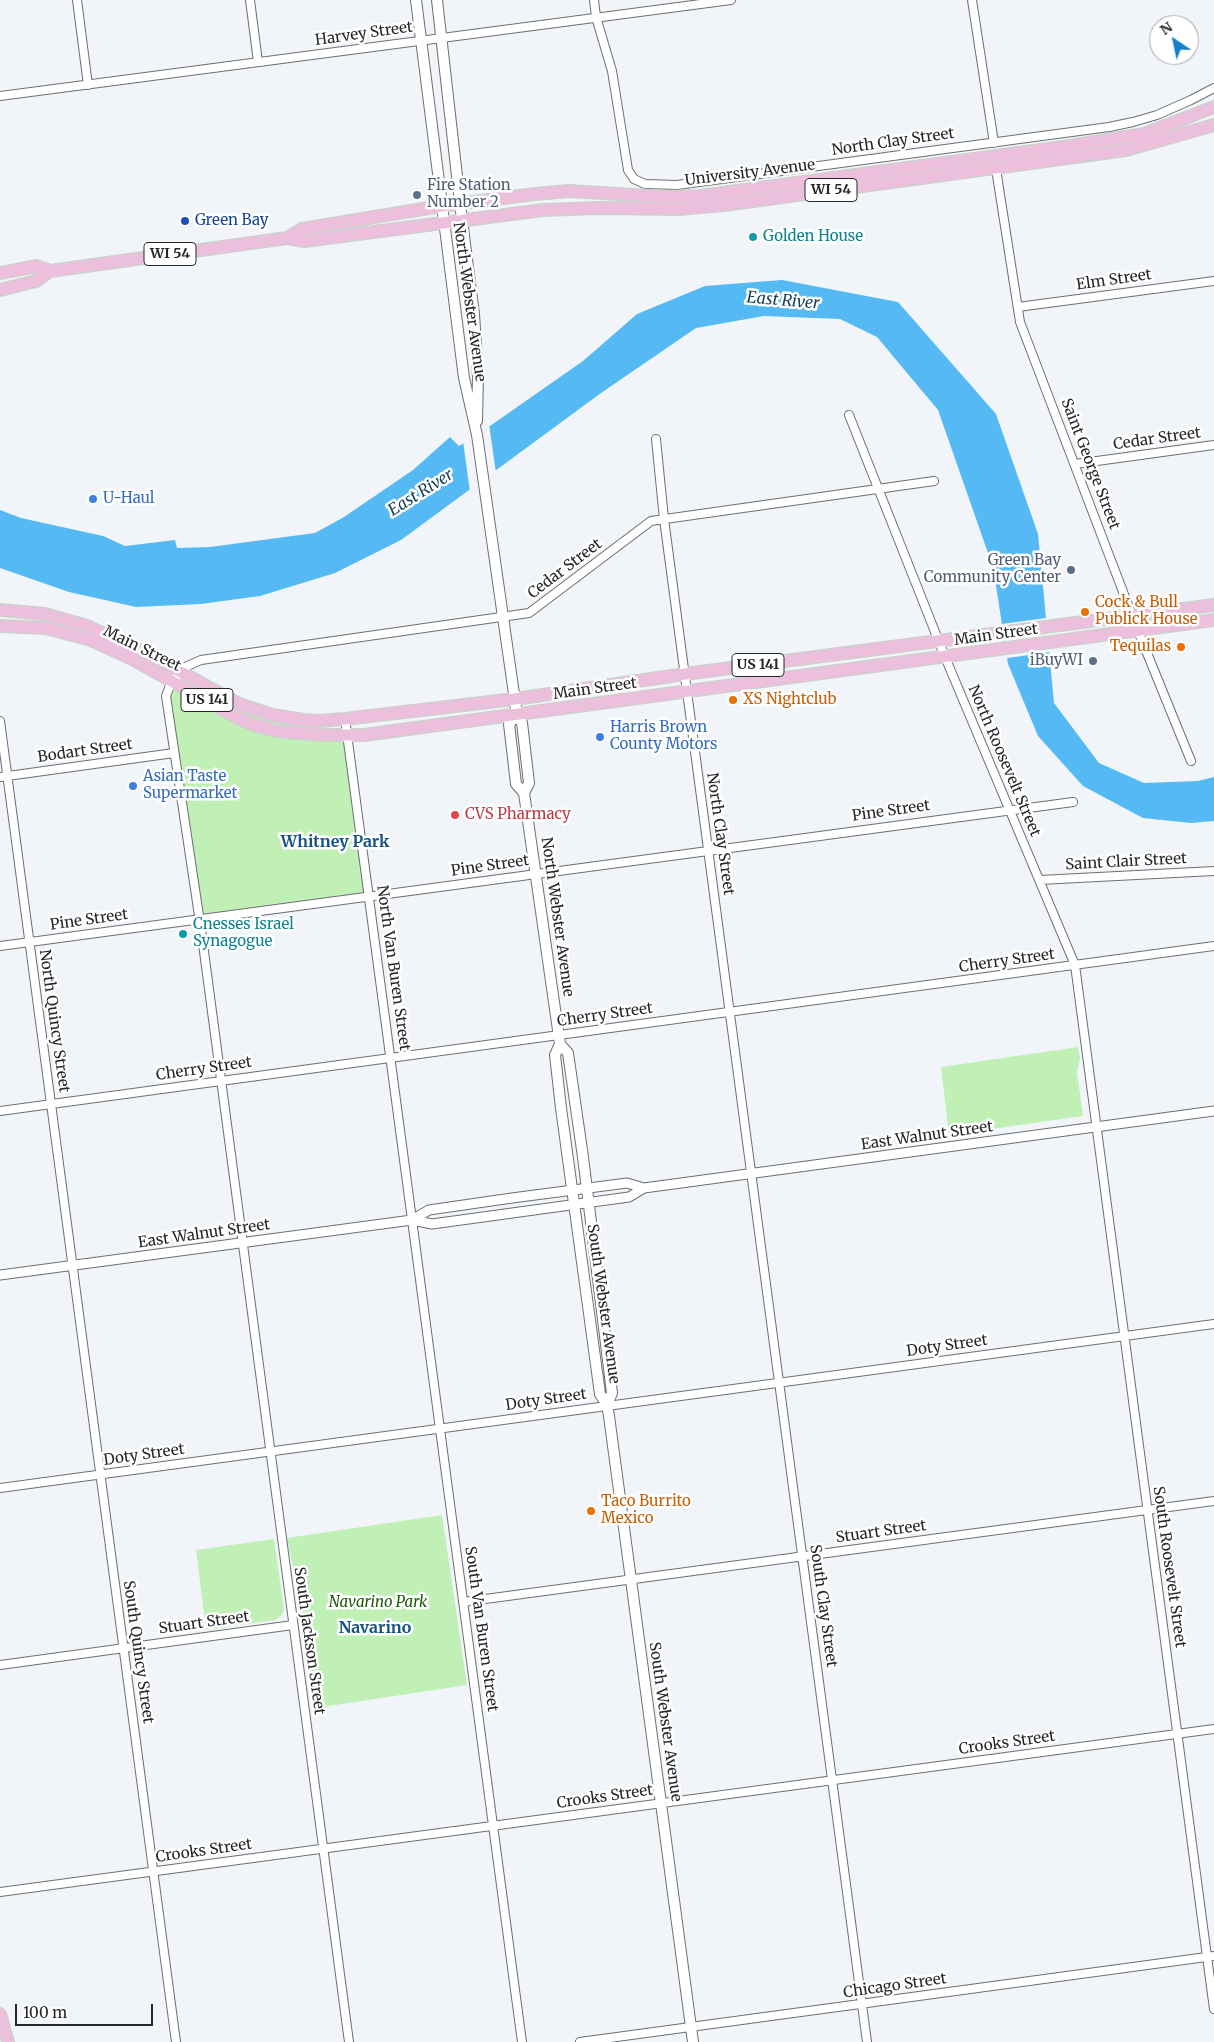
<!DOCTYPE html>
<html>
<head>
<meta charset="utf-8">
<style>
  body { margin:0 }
  #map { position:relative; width:1214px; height:2042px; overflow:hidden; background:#f1f5fa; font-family:Merriweather,serif }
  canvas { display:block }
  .north { position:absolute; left:1149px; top:15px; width:50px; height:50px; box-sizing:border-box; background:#fff; border:1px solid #a7a8a9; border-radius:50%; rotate:326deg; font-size:14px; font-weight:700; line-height:20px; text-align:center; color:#242627 }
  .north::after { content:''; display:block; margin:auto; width:18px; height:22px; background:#167fc9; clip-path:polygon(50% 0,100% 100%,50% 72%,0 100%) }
  .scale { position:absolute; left:15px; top:2004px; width:138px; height:22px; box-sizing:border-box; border:2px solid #242627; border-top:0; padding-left:6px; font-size:15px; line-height:18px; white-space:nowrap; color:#242627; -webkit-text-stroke:4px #fff; paint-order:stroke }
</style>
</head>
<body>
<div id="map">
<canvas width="1214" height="2042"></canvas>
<div class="north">N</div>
<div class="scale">100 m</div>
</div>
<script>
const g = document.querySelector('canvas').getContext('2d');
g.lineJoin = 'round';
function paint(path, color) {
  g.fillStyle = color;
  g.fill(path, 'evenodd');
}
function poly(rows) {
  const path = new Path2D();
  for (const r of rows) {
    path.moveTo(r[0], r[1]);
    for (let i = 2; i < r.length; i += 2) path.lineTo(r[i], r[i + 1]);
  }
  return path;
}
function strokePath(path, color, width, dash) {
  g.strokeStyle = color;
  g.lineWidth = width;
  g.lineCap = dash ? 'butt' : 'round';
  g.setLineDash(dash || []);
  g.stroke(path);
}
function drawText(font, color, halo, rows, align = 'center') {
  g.font = font + ' Merriweather,serif';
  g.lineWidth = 5;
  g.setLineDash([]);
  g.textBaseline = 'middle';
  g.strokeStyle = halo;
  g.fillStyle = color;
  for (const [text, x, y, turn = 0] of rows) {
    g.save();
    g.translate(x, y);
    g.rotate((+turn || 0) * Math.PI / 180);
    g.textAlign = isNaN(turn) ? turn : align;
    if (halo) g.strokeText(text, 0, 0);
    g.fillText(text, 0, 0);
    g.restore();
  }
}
const green = poly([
  [178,674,279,722,347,730,369,896,199,919,166,696],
  [1078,1047,1080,1058,1077,1072,1083,1116,949,1135,941,1067],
  [442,1515,467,1685,316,1708,302,1613,287,1538],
  [274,1539,284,1609,282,1615,275,1620,206,1630,196,1550]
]);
const water = poly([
  [782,280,898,302,996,414,1038,534,1054,703,1099,763,1144,783,1198,781,1214,777,1214,821,1191,823,1143,818,1083,786,1038,736,1008,664,995,579,988,553,938,410,877,337,840,319,764,316,696,328,601,393,401,540,335,573,260,596,201,604,136,607,69,592,0,568,0,510,21,518,103,536,125,546,175,540,177,548,210,547,315,533,344,517,413,470,450,437,459,446,477,435,583,361,637,314,705,286]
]);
const pier = poly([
  [489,424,496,473,470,492,463,441],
  [1046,618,1051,652,1007,658,1002,624]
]);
const minor = poly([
  [77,0,88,85],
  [250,0,258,62],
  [594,0,596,17,612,71,628,170,634,179,645,184,677,185,1109,127,1133,122,1157,115,1191,100,1214,88],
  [972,0,994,143],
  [0,96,731,0],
  [996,169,1020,322,1138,631,1191,761],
  [1018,307,1214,281],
  [849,415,945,657,1075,965,1214,2009],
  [656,439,664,519,867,2042],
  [1075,464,1214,445],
  [345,719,522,2042],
  [0,721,176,2042],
  [0,777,174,753],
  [1040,880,1214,871],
  [0,946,1073,802],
  [0,1111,1214,946],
  [0,1488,1214,1324],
  [463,1602,1214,1501],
  [0,1665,293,1625],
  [0,1892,1214,1729],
  [349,2042,201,929,166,696,171,683,185,667,201,660,529,613,651,521,934,481],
  [580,2042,1214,1956]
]);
const tertiary = poly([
  [412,1220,429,1210,512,1198,627,1183,644,1188,1214,1111],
  [0,1275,412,1220,432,1224,629,1197,644,1188]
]);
const secondary = poly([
  [416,0,464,378,477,435,517,715,522,723,529,783,524,793],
  [437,0,462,220,474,314,478,376,477,421],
  [517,715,509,724,516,784,524,793,560,1044,568,1053,583,1157,612,1393,607,1405,609,1416,693,2042],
  [560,1044,555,1055,561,1108,600,1394,607,1405]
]);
const primary = poly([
  [287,238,302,229,441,206,535,194,569,191,666,197,700,196,1070,146,1144,134,1214,107],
  [0,273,37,266,50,271,287,238,304,241,543,210,597,208,679,209,724,205,1126,150,1214,125],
  [0,290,36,281,50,271],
  [0,610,45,614,87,626,146,653,239,704,272,715,304,720,319,721,345,719,515,699,685,674,1214,605],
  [0,626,46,628,91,640,132,659,236,717,254,725,276,731,323,735,364,735,423,727,1214,620],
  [0,2014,8,2042]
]);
const markers = [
  [417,195,5,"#5c6f8a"],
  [185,221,5,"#1a4fb4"],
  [753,237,5,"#0f9aa8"],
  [93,499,5,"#3f7fe0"],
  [1071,570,5,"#5c6f8a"],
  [1085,612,5,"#e8710a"],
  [1181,647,5,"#e8710a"],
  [1093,661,5,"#5c6f8a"],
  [733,700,5,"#e8710a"],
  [600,737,5,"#3f7fe0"],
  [133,786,5,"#3f7fe0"],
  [455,815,5,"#e0444e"],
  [183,934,5,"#0f9aa8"],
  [591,1511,5,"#e8710a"]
];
const shields = [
  [831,190,52],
  [170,254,52],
  [758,665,52],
  [207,700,52]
];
const shieldNames = [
  ["WI 54",831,190],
  ["WI 54",170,254],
  ["US 141",758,665],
  ["US 141",207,700]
];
const streetNames = [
  ["Harvey Street",364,34,-8],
  ["North Clay Street",893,142,-8],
  ["University Avenue",750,173,-7],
  ["Elm Street",1114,280,-8],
  ["North Webster Avenue",469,302,82],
  ["Cedar Street",1157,439,-8],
  ["Saint George Street",1090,464,69],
  ["Cedar Street",565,569,-37],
  ["Main Street",996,635,-8],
  ["Main Street",142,649,26],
  ["Main Street",595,689,-8],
  ["Bodart Street",85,751,-8],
  ["North Roosevelt Street",1004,761,67],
  ["Pine Street",891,811,-8],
  ["North Clay Street",720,834,82],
  ["Saint Clair Street",1126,862,-3],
  ["Pine Street",490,866,-8],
  ["North Webster Avenue",557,917,82],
  ["Pine Street",89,920,-8],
  ["Cherry Street",1007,961,-8],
  ["North Van Buren Street",393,968,82],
  ["Cherry Street",605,1015,-8],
  ["North Quincy Street",54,1021,82],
  ["Cherry Street",204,1069,-8],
  ["East Walnut Street",927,1136,-8],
  ["East Walnut Street",204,1234,-8],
  ["South Webster Avenue",603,1304,82],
  ["Doty Street",947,1346,-8],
  ["Doty Street",546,1400,-8],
  ["Doty Street",144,1455,-8],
  ["Stuart Street",881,1532,-8],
  ["South Roosevelt Street",1169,1567,82],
  ["South Clay Street",823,1606,82],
  ["Stuart Street",204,1623,-8],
  ["South Van Buren Street",481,1629,82],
  ["South Jackson Street",309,1641,82],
  ["South Quincy Street",138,1652,82],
  ["South Webster Avenue",665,1722,82],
  ["Crooks Street",1007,1743,-8],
  ["Crooks Street",605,1797,-8],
  ["Crooks Street",204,1851,-8],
  ["Chicago Street",895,1986,-8]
];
const serviceNames = [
  ["Fire Station",427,186,"left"],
  ["Number 2",427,203,"left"],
  ["Green Bay",1061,561],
  ["Community Center",1061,578],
  ["iBuyWI",1083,661]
];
const transitNames = [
  ["Green Bay",195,221]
];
const cultureNames = [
  ["Golden House",763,237],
  ["Cnesses Israel",193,925],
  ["Synagogue",193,942]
];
const shopNames = [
  ["U-Haul",103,499],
  ["Harris Brown",610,728],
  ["County Motors",610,745],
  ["Asian Taste",143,777],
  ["Supermarket",143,794]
];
const foodNames = [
  ["Cock & Bull",1095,603],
  ["Publick House",1095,620],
  ["Tequilas",1171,647,"right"],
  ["XS Nightclub",743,700],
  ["Taco Burrito",601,1502],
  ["Mexico",601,1519]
];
const healthNames = [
  ["CVS Pharmacy",465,815]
];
const parkNames = [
  ["Navarino Park",378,1603]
];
const waterNames = [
  ["East River",783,301,5],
  ["East River",421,493,-32]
];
const neighbourhoodNames = [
  ["Whitney Park",335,842],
  ["Navarino",375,1628]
];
paint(green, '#c1f0b7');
paint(water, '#55baf3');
paint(pier, '#f1f5fa');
strokePath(minor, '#6b6f73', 10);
strokePath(tertiary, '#6b6f73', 11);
strokePath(secondary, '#6b6f73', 12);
strokePath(primary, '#cfcfcf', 14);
strokePath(minor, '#fff', 8);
strokePath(tertiary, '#fff', 9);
strokePath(secondary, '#fff', 10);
strokePath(primary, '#ecbfdc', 11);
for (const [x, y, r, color] of markers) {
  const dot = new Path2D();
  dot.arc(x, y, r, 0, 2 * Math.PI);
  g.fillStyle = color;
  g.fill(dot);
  strokePath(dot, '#fff', 2);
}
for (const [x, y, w] of shields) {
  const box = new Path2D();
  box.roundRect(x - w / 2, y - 11.5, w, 23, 4);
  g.fillStyle = '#fff';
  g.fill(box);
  strokePath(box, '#242627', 1);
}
drawText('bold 14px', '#242627', null, shieldNames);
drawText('15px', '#242627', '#fff', streetNames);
drawText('15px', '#4e5e75', '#fff', serviceNames, 'right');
drawText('15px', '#164399', '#fff', transitNames, 'left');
drawText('15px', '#0d838f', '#fff', cultureNames, 'left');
drawText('15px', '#366cbe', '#fff', shopNames, 'left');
drawText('15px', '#c56008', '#fff', foodNames, 'left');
drawText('15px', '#be3a42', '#fff', healthNames, 'left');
drawText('italic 15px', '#1a5708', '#fff', parkNames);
drawText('italic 16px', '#133d55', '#fff', waterNames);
drawText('bold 16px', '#145282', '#fff', neighbourhoodNames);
</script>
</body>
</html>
